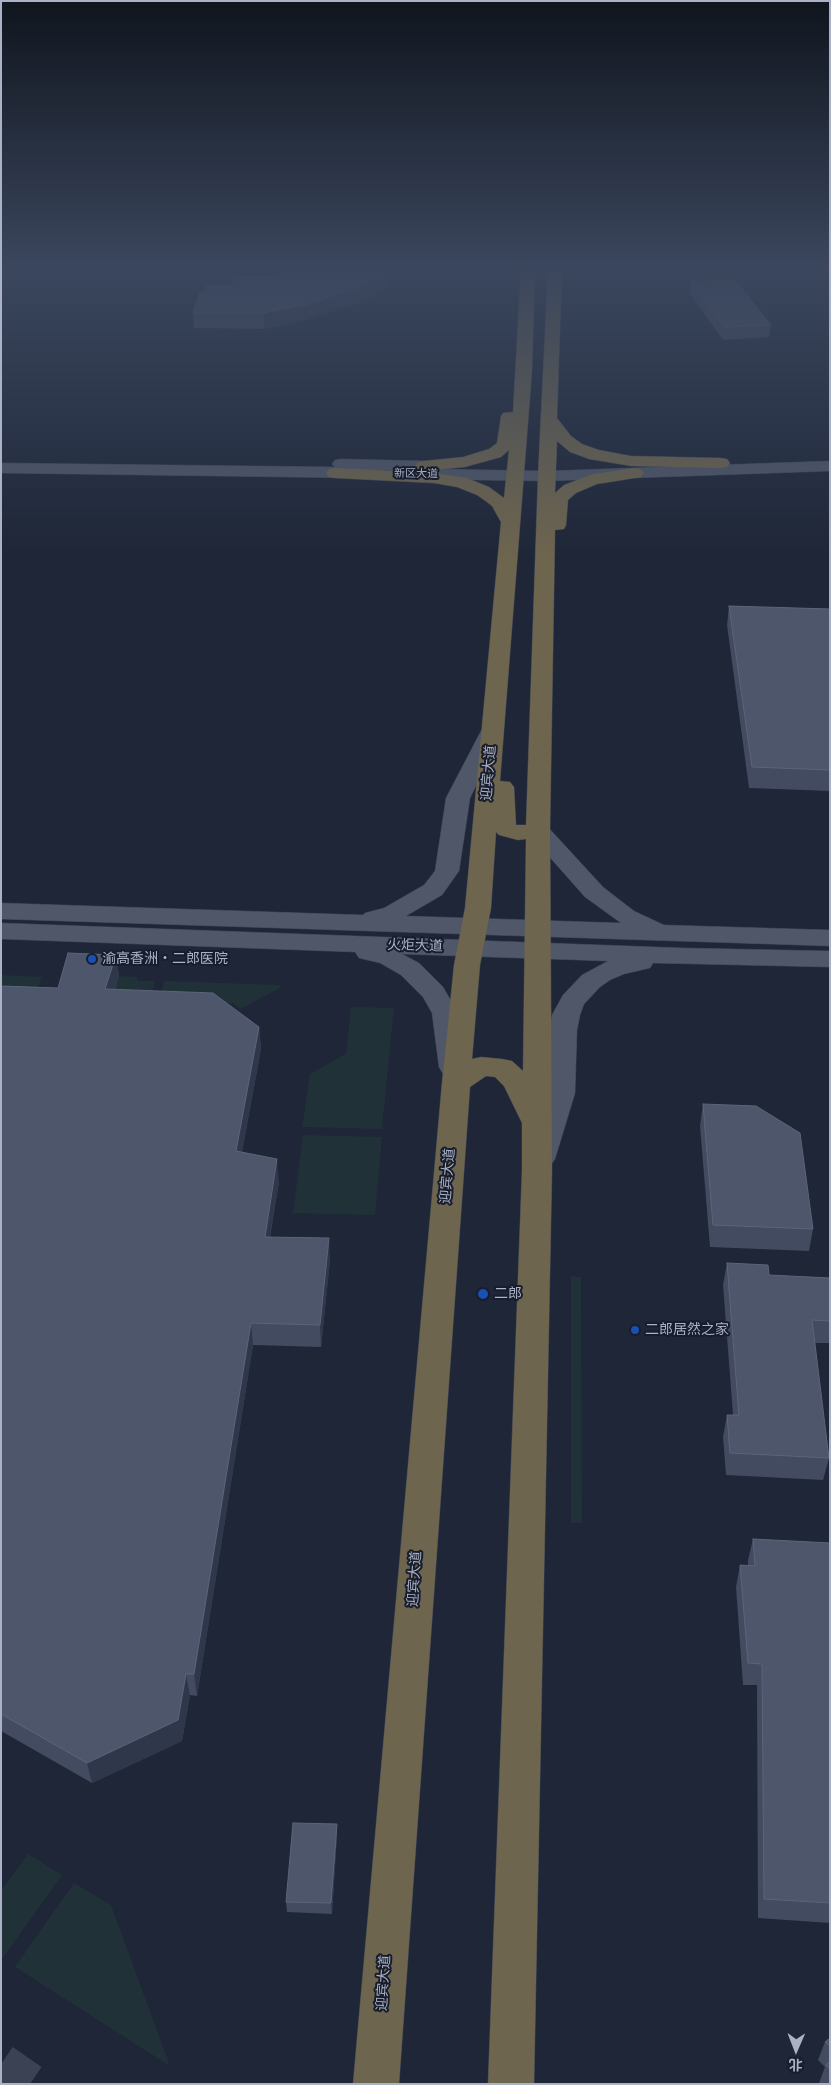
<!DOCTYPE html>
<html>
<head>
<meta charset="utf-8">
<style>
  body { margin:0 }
  #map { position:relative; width:831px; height:2085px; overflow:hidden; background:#1e2637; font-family:Arial,"Noto Sans SC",sans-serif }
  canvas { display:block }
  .frame { position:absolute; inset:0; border:2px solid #abb2c5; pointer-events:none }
  .north { position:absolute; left:771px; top:2025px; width:50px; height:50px; -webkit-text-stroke:4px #171d2c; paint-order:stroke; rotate:181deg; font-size:14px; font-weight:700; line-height:20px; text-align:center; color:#abb2c5 }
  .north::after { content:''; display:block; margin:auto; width:18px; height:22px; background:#abb2c5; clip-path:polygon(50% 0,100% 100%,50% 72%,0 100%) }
</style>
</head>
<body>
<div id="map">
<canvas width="831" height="2085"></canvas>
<div class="frame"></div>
<div class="north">北</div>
</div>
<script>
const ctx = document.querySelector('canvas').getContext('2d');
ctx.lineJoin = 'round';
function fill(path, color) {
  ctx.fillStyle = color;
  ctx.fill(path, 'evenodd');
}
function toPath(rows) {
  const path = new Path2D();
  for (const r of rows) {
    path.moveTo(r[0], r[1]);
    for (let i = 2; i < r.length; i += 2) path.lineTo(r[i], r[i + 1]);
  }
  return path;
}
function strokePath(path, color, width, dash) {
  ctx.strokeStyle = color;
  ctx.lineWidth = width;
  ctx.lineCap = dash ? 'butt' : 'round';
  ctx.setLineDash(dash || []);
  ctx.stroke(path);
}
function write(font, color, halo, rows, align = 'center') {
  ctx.font = font + ' Arial,"Noto Sans SC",sans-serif';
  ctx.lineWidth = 4;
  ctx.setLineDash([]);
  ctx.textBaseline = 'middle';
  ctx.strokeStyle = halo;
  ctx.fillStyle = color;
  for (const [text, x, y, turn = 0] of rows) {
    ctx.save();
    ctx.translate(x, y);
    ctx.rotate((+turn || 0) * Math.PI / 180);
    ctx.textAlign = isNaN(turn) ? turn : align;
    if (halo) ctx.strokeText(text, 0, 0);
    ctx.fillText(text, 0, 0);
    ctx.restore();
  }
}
fill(toPath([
  [1,975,42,977,35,996,1,995],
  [119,976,137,977,137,981,155,981,150,1000,114,992],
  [164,981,279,985,281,987,241,1009,233,1003,160,1001],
  [351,1007,394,1008,382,1129,302,1127,310,1074,346,1054],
  [303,1135,382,1137,375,1215,293,1213],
  [571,1276,581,1277,582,1523,571,1523],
  [28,1854,62,1875,3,1958,1,1957,1,1891],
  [74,1883,111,1905,170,2066,15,1967]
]), '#203238');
strokePath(toPath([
  [1,2064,30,2084]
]), '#3a4253', 41, [41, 21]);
const major = toPath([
  [341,459,428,461,434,462,437,466,435,469,547,471,830,461,830,471,547,481,408,479,402,478,399,474,402,471,369,470,371,473,368,477,362,478,1,473,1,463,335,467,332,464,335,460,341,459],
  [492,724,500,726,503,731,470,798,459,871,442,895,406,916,621,923,585,897,530,835,526,830,530,825,538,823,546,825,603,887,634,911,664,925,830,930,830,946,1,919,1,903,363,915,365,913,384,908,424,885,435,871,446,798,481,731,484,726,492,724],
  [1,923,683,948,830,951,830,967,653,963,650,968,624,974,610,980,600,987,584,1004,580,1015,577,1030,575,1093,555,1159,550,1166,540,1169,530,1166,525,1159,547,1093,549,1030,552,1015,563,995,582,975,608,961,402,954,419,963,443,987,458,1013,467,1067,463,1074,453,1076,443,1074,439,1067,432,1013,423,997,401,975,380,963,359,958,355,952,1,939,1,923]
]);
const highway = toPath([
  [521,269,535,269,532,371,500,781,510,782,514,787,516,825,526,825,538,476,548,269,562,269,557,418,571,436,582,444,599,450,631,456,721,458,727,459,730,463,727,467,721,468,631,466,589,459,570,452,557,441,555,493,564,485,593,474,635,468,641,469,644,473,641,477,635,478,597,484,576,493,568,500,566,525,564,529,555,530,550,830,552,1170,534,2084,488,2084,522,1170,522,1123,504,1086,495,1077,486,1076,470,1087,399,2084,353,2084,442,1083,454,965,465,908,501,522,492,506,487,502,477,495,457,487,434,483,335,478,329,477,326,473,329,469,335,468,434,473,467,478,489,487,504,498,509,450,501,457,465,467,424,471,418,470,415,466,418,462,424,461,463,457,489,449,497,443,501,416,503,413,513,412,521,269],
  [496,832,499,835,518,840,526,839,523,1071,512,1061,502,1059,481,1057,472,1059,480,965,491,908,496,832]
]);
strokePath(major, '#3b4151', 1);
strokePath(highway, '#3c4252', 1);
fill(major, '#4f5768');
fill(highway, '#6e654e');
fill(toPath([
  [273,277,390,287,355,304,305,320,264,329,194,328,193,313,205,292],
  [691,282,771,325,769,337,723,340,690,294],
  [729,606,830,609,830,791,749,788,727,625],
  [116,955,119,976,115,990,259,1027,261,1049,242,1152,279,1182,270,1237,330,1260,321,1347,253,1345,197,1696,190,1695,182,1741,92,1783,1,1731,1,986,58,988],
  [703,1104,813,1229,809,1251,710,1247,700,1126],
  [727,1263,769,1275,830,1278,830,1343,815,1343,829,1458,823,1480,726,1475,723,1437,727,1415,733,1415,723,1285],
  [753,1539,830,1543,830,1923,758,1918,757,1685,743,1685,736,1587,740,1565,748,1566,748,1560],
  [337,1824,337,1835,332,1914,287,1912,286,1902],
  [830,2038,830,2084,819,2084,819,2083,825,2067,818,2060,825,2042]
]), '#424b60');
fill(toPath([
  [390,269,393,269,390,287,355,304,305,320,264,329,264,313],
  [116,955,119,976,109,1011,105,989],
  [259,1027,261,1049,238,1173,236,1151],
  [277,1159,279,1182,266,1259,265,1237],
  [329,1238,330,1260,321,1347,320,1325],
  [251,1323,253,1345,197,1696,194,1674],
  [186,1674,190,1695,182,1741,92,1783,87,1763],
  [337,1824,337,1835,332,1914,331,1903]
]), '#2f374b');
const building = toPath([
  [299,269,390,269,390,271,354,289,304,305,264,313,193,313,200,292,205,292,207,286,232,286,235,277,273,277,299,269],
  [735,280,771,325,724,327,691,282,735,280],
  [729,606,830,609,830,770,752,767,729,606],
  [68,953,116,955,105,989,213,993,259,1027,236,1151,277,1159,265,1237,329,1238,320,1325,251,1323,194,1674,186,1674,178,1720,87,1763,1,1714,1,986,58,988,68,953],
  [703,1104,756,1106,800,1133,813,1229,713,1225,703,1104],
  [727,1263,768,1265,769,1275,830,1278,830,1321,812,1320,829,1458,730,1453,727,1415,739,1415,727,1263],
  [753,1539,830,1543,830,1903,764,1899,762,1664,748,1663,740,1565,755,1566,753,1539],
  [293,1823,337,1824,331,1903,286,1902,293,1823],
  [830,2038,830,2046,825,2042,830,2038],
  [830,2061,830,2069,826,2065,830,2061]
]);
fill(building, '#4d566b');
strokePath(building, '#5c6479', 1);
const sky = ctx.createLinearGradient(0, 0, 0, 561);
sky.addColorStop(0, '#10151e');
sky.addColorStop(0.48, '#3b475e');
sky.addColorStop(1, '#3b475e00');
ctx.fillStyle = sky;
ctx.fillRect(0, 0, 831, 561);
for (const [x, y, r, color] of [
  [92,959,5,"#1a4fb4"],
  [483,1294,6,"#1a4fb4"],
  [635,1330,5,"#1a4fb4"]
]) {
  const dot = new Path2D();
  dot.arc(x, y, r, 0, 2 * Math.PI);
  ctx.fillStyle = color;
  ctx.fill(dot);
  strokePath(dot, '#171d2c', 2);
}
write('11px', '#abb2c5', '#171d2c', [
  ["新区大道",416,474,1]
]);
write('14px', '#abb2c5', '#171d2c', [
  ["迎宾大道",489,773,-85],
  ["火炬大道",415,946,2],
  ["迎宾大道",448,1176,-85],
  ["迎宾大道",415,1579,-86],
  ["迎宾大道",384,1983,-86]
]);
write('14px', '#abb2c5', '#171d2c', [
  ["渝高香洲‧二郎医院",102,959],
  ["二郎",494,1294],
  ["二郎居然之家",645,1330]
], 'left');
</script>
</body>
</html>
